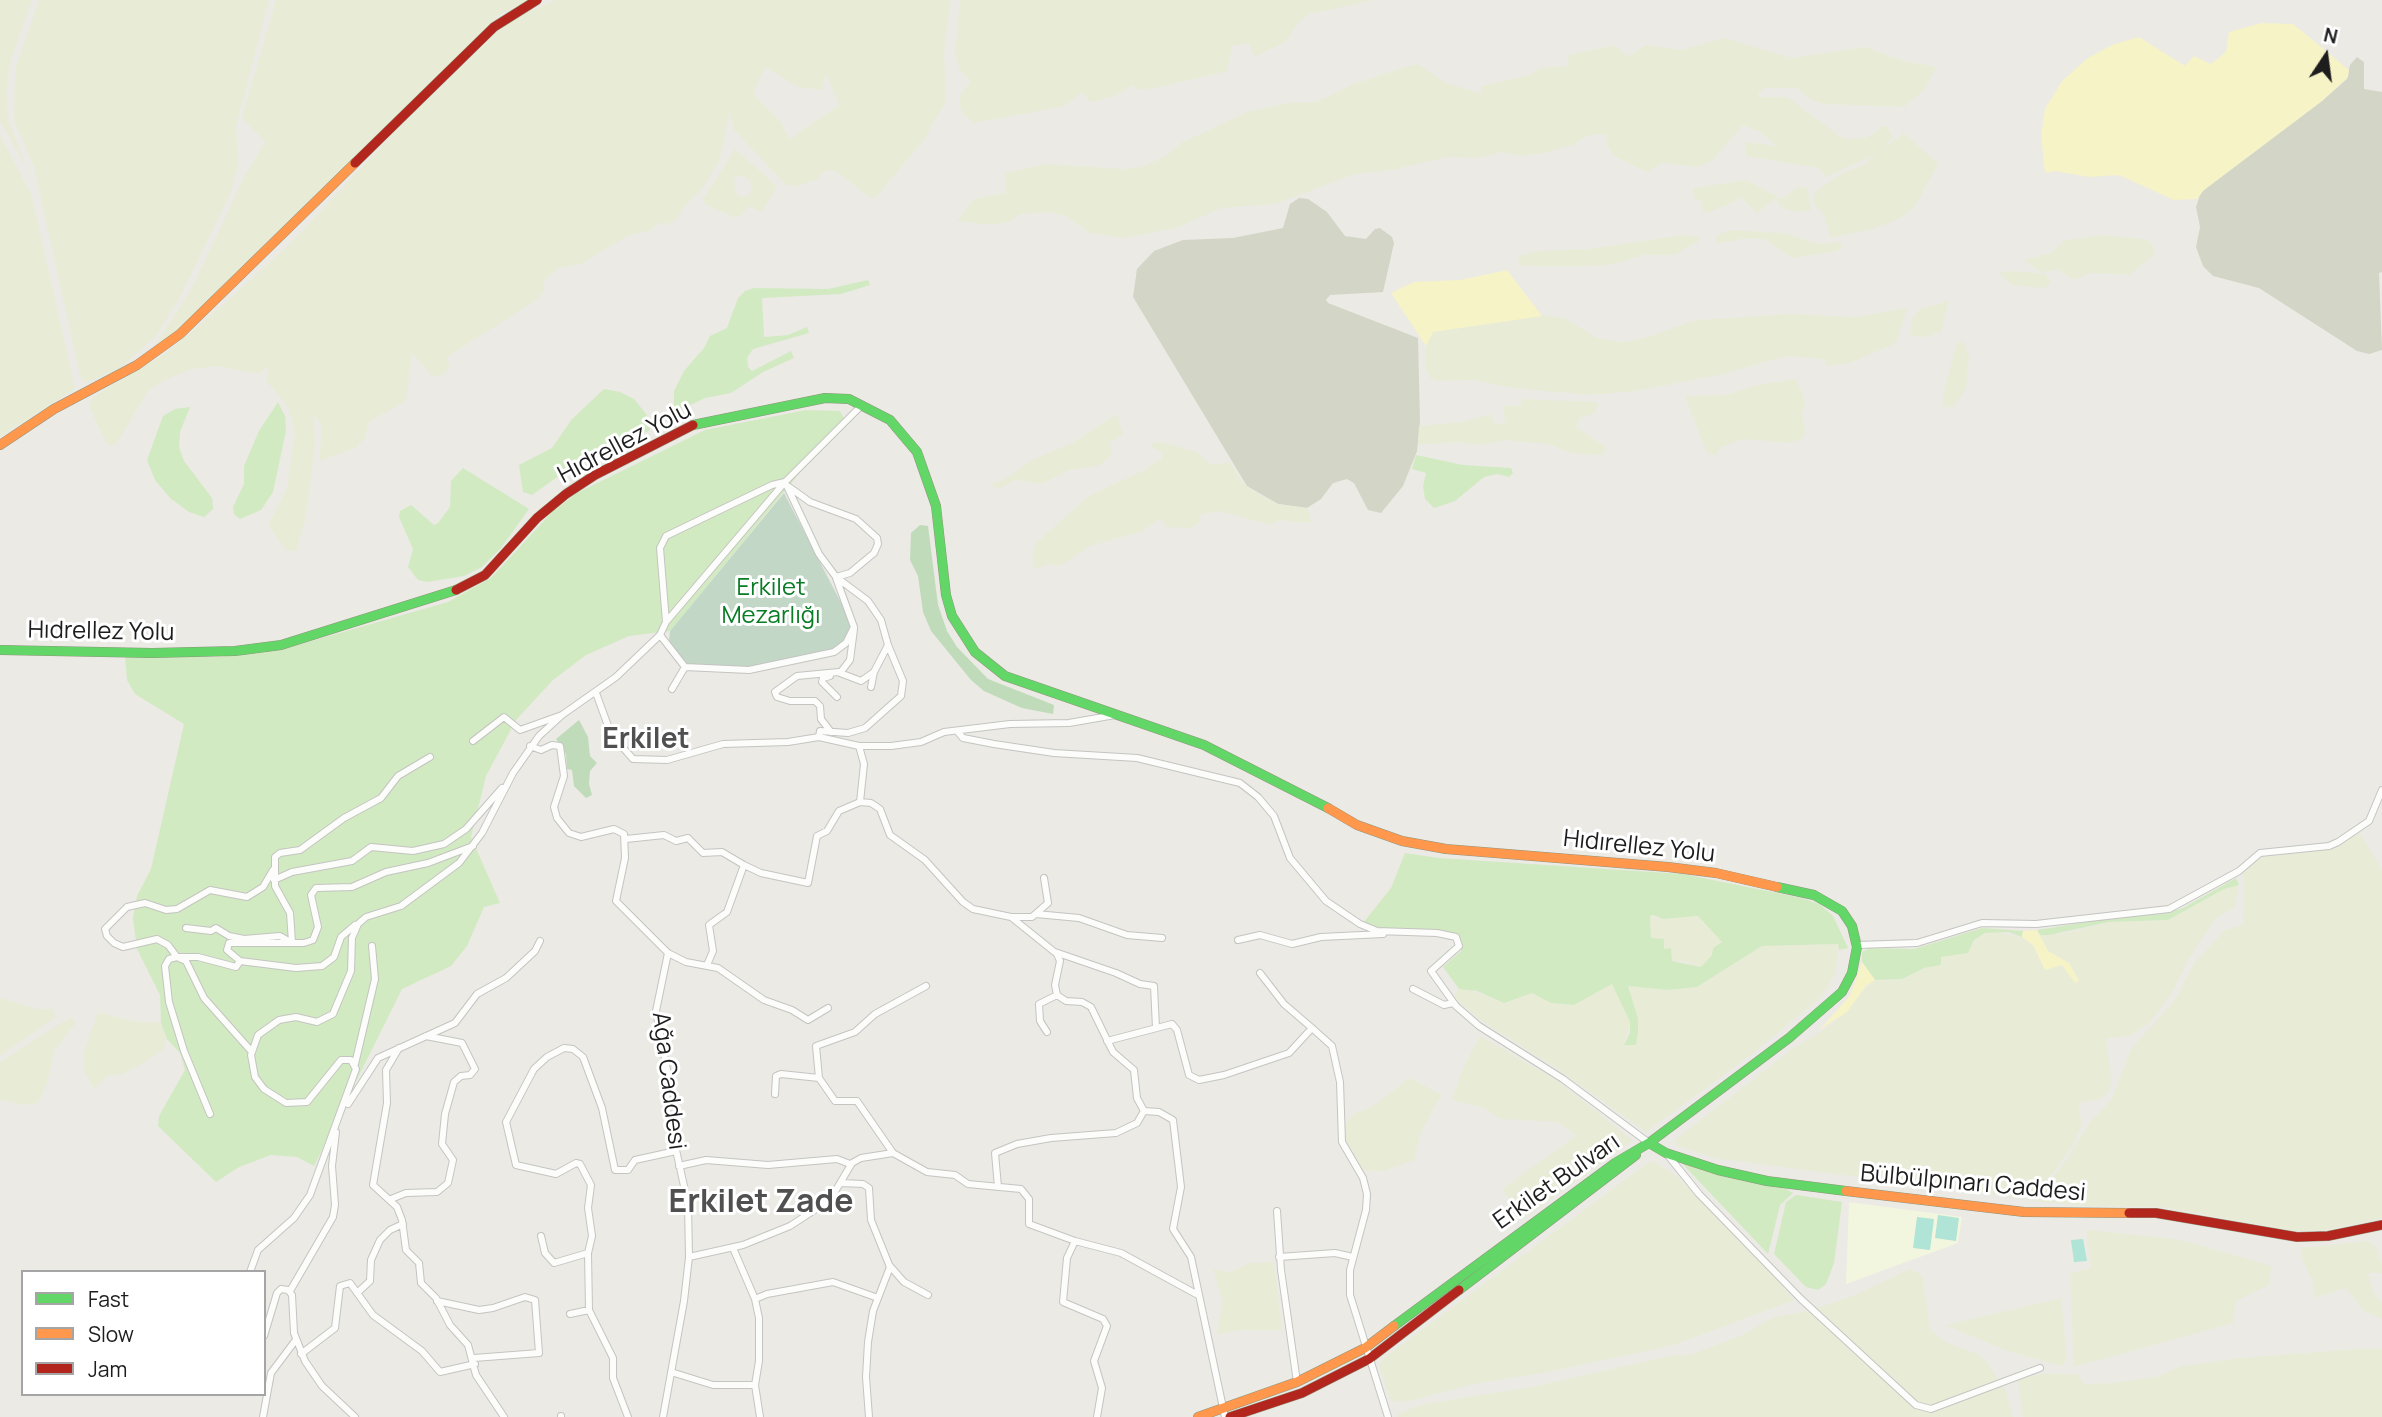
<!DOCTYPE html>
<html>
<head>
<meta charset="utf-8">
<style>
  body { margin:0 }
  #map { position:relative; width:2382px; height:1417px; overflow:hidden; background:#ebeae5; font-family:Manrope,sans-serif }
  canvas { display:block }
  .legend { position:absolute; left:21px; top:1270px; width:245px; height:126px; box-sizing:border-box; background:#fff; border:2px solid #a5a5a5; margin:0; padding:9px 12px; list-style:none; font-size:21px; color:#1d1d1d }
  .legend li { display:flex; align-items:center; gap:14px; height:35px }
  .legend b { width:35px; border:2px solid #a5a5a5 }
  .north { position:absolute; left:2291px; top:21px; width:70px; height:70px; -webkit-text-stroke:5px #fff; paint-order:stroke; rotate:13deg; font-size:19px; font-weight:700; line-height:28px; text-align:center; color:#1d1d1d }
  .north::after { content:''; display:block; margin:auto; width:24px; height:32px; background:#1d1d1d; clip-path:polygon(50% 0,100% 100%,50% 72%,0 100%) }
</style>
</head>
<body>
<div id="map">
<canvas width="2382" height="1417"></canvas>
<ul class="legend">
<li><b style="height:9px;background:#63d668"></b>Fast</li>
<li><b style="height:9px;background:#ff974d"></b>Slow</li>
<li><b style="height:9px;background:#b3261e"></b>Jam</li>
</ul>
<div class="north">N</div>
</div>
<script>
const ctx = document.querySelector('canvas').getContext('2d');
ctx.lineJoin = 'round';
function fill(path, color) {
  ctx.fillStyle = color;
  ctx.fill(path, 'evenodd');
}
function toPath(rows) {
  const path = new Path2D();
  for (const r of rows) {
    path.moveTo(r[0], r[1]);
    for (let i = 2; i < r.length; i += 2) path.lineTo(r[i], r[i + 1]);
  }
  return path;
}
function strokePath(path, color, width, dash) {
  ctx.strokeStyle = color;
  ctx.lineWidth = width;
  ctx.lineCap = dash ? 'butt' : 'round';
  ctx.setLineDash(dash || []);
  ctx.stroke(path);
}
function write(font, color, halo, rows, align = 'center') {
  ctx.font = font + ' Manrope,sans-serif';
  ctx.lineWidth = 6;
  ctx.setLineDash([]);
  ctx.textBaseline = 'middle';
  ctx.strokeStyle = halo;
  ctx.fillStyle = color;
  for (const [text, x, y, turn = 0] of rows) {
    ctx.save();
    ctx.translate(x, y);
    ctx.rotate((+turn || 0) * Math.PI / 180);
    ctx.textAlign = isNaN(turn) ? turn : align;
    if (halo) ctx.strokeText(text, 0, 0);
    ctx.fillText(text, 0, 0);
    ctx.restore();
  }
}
fill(toPath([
  [1849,1202,1962,1217,1958,1243,1846,1284]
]), '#f3f6df');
fill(toPath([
  [2357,57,2364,62,2364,89,2382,92,2382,272,2379,273,2382,350,2369,354,2357,351,2259,288,2213,276,2203,266,2196,247,2200,227,2196,207,2201,192,2322,101,2347,79,2350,65],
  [1299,198,1308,199,1327,212,1345,236,1366,239,1375,229,1380,228,1392,237,1394,243,1383,292,1330,295,1326,300,1328,303,1418,338,1420,423,1417,451,1403,486,1381,513,1368,510,1354,483,1347,479,1333,483,1321,499,1307,508,1278,504,1247,486,1133,297,1137,269,1154,251,1183,240,1233,238,1283,228,1290,204]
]), '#d3d5c6');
fill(toPath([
  [0,0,32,0,12,56,6,91,9,123,27,168,0,121],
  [39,0,269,0,236,126,238,165,231,192,180,297,155,337,120,368,87,383,81,379,34,167,14,120,15,70],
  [276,0,531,0,500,14,188,323,150,354,193,286,245,175,265,142,242,118],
  [556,0,950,0,944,52,946,101,923,141,876,197,870,197,834,170,825,171,816,180,796,186,786,185,734,130,730,112,719,161,704,186,681,210,678,219,663,226,659,222,650,231,627,236,581,264,558,268,543,282,545,290,538,299,447,357,450,367,443,375,433,377,412,353,406,401,369,422,364,439,356,448,319,461,322,427,314,414,315,447,305,521,296,551,288,551,282,545,268,525,287,488,295,432,288,407,266,380,269,366,258,374,217,366,192,369,167,379,148,391,117,443,112,446,106,443,89,406,93,397,162,356,200,325,287,247,392,135,496,33,516,17],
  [765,67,799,87,822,90,826,73,839,105,789,139,781,122,753,94],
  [960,0,1374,0,1309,14,1296,25,1287,41,1254,57,1249,43,1232,46,1227,71,1160,87,1139,90,1132,86,1115,96,1096,101,1090,102,1083,92,1065,106,974,123,963,114,959,102,961,93,971,82,960,70,955,54],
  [1724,38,1792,58,1865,47,1903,61,1936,67,1925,89,1904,107,1823,104,1811,100,1797,88,1764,88,1756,97,1787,97,1844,139,1865,138,1886,125,1893,137,1883,149,1904,133,1938,164,1915,206,1902,217,1876,228,1830,238,1824,215,1813,203,1815,192,1841,174,1865,164,1876,154,1826,177,1818,168,1746,156,1746,142,1777,146,1760,132,1743,125,1712,161,1698,167,1662,163,1647,172,1614,156,1607,146,1606,134,1589,135,1572,145,1544,153,1520,156,1502,152,1480,158,1447,157,1392,170,1355,174,1275,204,1221,208,1179,227,1125,238,1089,233,1068,217,1050,212,1021,214,1008,222,992,225,957,221,974,199,1006,193,1006,173,1046,164,1123,169,1142,167,1166,156,1181,143,1247,112,1287,103,1317,102,1354,84,1405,67,1418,64,1446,83,1482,94,1481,86,1530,75,1541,68,1567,66,1569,55,1615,45,1628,57,1645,45,1681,50],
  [0,135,31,194,75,389,0,437],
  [735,149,777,186,763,211,759,212,749,206,742,215,735,218,705,204,703,199],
  [739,175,750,180,752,191,746,197,739,196,735,191,734,178],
  [1746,180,1778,197,1757,213,1742,198,1708,213,1702,210,1702,202,1693,197,1694,188],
  [1805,187,1808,189,1811,210,1795,212,1779,206,1778,199,1787,196,1796,188],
  [1728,230,1784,233,1818,244,1840,242,1842,247,1837,251,1792,258,1764,239,1746,238,1717,244,1716,236],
  [1684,235,1698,237,1699,241,1674,255,1643,255,1615,264,1592,266,1522,266,1517,261,1520,256,1539,251,1588,249],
  [2101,235,2146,239,2154,247,2155,254,2130,275,2090,273,2074,280,2058,270,2041,272,2023,260,2051,253,2064,241],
  [2011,271,2045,274,2051,282,2045,288,2012,285,1999,273],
  [1949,301,1941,332,1927,337,1910,336,1912,319,1920,309],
  [1907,308,1896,343,1850,363,1826,366,1824,359,1785,356,1723,374,1636,391,1590,395,1513,388,1474,380,1439,381,1430,378,1426,369,1426,346,1433,332,1546,315,1566,319,1597,338,1622,342,1642,339,1696,320,1790,314,1855,317],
  [1963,342,1969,357,1966,388,1954,406,1946,408,1942,402,1950,369,1957,343],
  [1796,379,1805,401,1802,414,1805,432,1802,439,1788,443,1743,439,1721,447,1716,455,1707,453,1685,396,1726,395,1753,386],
  [1521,399,1598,402,1595,413,1580,418,1576,427,1605,446,1605,452,1601,455,1570,453,1549,444,1505,440,1483,445,1457,442,1418,445,1419,426,1462,422,1491,414,1494,423,1501,425,1505,423,1503,406,1521,406],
  [1117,414,1123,435,1110,442,1111,456,1098,466,1070,470,1041,484,1016,480,1000,488,989,486,1007,478,1032,460,1072,443],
  [1161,442,1197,452,1211,465,1230,462,1242,482,1253,491,1278,504,1307,508,1311,521,1307,523,1280,520,1270,525,1220,511,1201,514,1199,523,1190,528,1166,527,1162,518,1143,531,1090,546,1060,566,1049,564,1033,569,1033,551,1037,542,1089,496,1144,470,1162,458,1162,452,1150,447,1153,443],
  [2360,833,2382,870,2382,1218,2327,1230,2295,1231,2161,1207,2084,1206,2034,1201,2068,1158,2091,1121,2112,1099,2131,1049,2175,1000,2195,962,2225,930,2243,925,2244,871,2262,857,2319,851],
  [2239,885,2234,908,2215,919,2190,956,2170,996,2148,1024,2130,1036,2106,1038,2111,1080,2109,1091,2101,1099,2078,1103,2082,1125,2073,1145,2054,1172,2024,1199,1714,1158,1676,1145,1676,1139,1791,1050,1834,1023,1872,981,1902,979,1924,968,1940,965,1940,957,1967,953,1977,937,1992,931,2025,938,2035,948,2045,970,2062,965,2079,980,2069,963,2048,951,2040,935,2067,933,2109,922,2168,920,2224,889],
  [1650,916,1663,919,1698,916,1723,942,1713,948,1712,955,1701,967,1685,961,1672,961,1651,938],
  [1838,944,1836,973,1821,997,1753,1053,1646,1132,1556,1068,1479,1019,1454,997,1457,990,1465,988,1504,1003,1532,993,1554,1004,1574,1005,1612,983,1630,1022,1625,1044,1637,1039,1638,1026,1628,986,1668,990,1698,987,1762,946],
  [0,998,37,1009,53,1009,56,1017,0,1056],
  [98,1012,132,1021,161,1023,167,1039,163,1049,146,1061,123,1074,107,1076,94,1089,84,1071,83,1055],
  [69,1018,74,1019,75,1024,54,1051,47,1083,38,1103,25,1105,0,1100,0,1062],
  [1480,1036,1558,1081,1633,1141,1524,1218,1502,1189,1577,1135,1557,1122,1500,1119,1486,1109,1452,1100,1464,1066],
  [1410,1078,1441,1095,1421,1132,1414,1160,1384,1171,1362,1170,1347,1151,1343,1131,1346,1123,1355,1113,1370,1108],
  [1649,1162,1656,1163,1675,1175,1754,1253,1794,1300,1674,1345,1543,1373,1473,1384,1414,1400,1396,1402,1390,1399,1379,1366,1384,1358],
  [2086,1230,2177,1239,2245,1258,2271,1266,2269,1285,2236,1301,2233,1323,2074,1367,2070,1273,2091,1268],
  [2368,1241,2376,1246,2382,1264,2382,1273,2368,1273,2373,1292,2382,1303,2382,1319,2364,1311,2346,1288,2315,1298,2313,1283,2302,1258,2301,1248],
  [1274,1262,1282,1330,1242,1330,1217,1334,1223,1302,1213,1269,1230,1272,1250,1263],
  [1910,1269,1922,1275,1930,1329,1945,1342,1975,1353,1986,1361,2006,1391,2013,1417,1397,1417,1399,1413,1424,1404,1531,1387,1674,1355,1690,1355,1742,1335,1774,1317,1809,1311,1855,1295],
  [2061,1298,2067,1359,2062,1366,2007,1351,1946,1325],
  [2357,1349,2382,1349,2382,1417,2023,1417,2022,1414,2018,1380,2039,1374,2078,1374,2084,1384,2112,1383,2157,1377,2182,1366,2240,1358]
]), '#e8ecd7');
fill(toPath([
  [868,280,870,285,841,294,762,298,764,337,788,335,807,327,809,333,753,349,747,358,748,367,752,371,791,351,794,358,763,372,731,393,705,398,682,409,674,406,674,391,684,371,704,348,710,336,727,328,738,298,745,291,754,288,828,289],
  [604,389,620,392,634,399,647,415,650,430,570,468,532,495,523,492,519,465,552,448,572,419],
  [278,402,285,416,286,431,273,492,261,510,240,519,234,514,233,507,244,484,244,466,259,431],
  [190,407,180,432,179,447,184,461,212,498,213,509,204,517,189,512,170,498,155,480,147,460,163,416,175,409],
  [806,410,840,411,844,419,670,631,629,636,586,655,553,680,516,720,486,776,471,837,500,903,484,907,467,946,451,966,402,989,314,1166,297,1157,271,1155,239,1167,216,1182,158,1126,159,1116,185,1070,180,1053,167,1039,161,1023,160,995,137,949,133,918,137,896,151,869,184,724,135,694,127,680,125,657,221,657,287,648,448,602,491,578,553,511,577,493,705,430],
  [1416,455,1463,465,1511,468,1513,473,1509,477,1497,474,1484,477,1455,501,1434,508,1425,499,1423,486,1426,473,1412,469],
  [463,468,529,509,501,548,482,567,464,576,427,582,418,580,408,567,413,549,399,517,400,511,411,505,434,525,438,523,450,507,451,481],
  [1405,853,1439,858,1683,874,1802,898,1819,904,1833,916,1848,948,1839,950,1838,944,1762,946,1697,987,1668,990,1628,986,1638,1019,1638,1033,1636,1045,1624,1045,1630,1033,1630,1022,1612,984,1574,1005,1551,1003,1532,993,1504,1003,1477,991,1459,989,1443,967,1461,951,1462,944,1455,936,1390,930,1363,923,1391,888],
  [1653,915,1663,919,1698,916,1722,942,1713,948,1712,955,1701,967,1672,961,1671,948,1664,949,1664,939,1651,938,1650,916],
  [2236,878,2239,885,2224,889,2168,920,2109,922,2049,935,2040,935,2037,930,2118,917,2163,914,2183,908],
  [1982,928,2023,931,2022,937,2008,932,1985,933,1974,940,1968,953,1941,957,1941,965,1924,968,1902,979,1875,980,1862,962,1862,952,1870,948,1914,949],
  [1676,1157,1774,1182,1793,1193,1780,1205,1768,1254],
  [1796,1195,1842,1202,1834,1263,1826,1284,1818,1290,1806,1287,1774,1254,1786,1202]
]), '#d2eac2');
fill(toPath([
  [920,525,928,526,938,605,947,631,957,647,988,679,1054,705,1053,714,1022,708,984,691,971,680,931,631,923,612,918,576,910,560,911,533],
  [579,720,588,737,590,756,597,763,590,771,589,784,592,795,586,798,574,786,572,770,567,769,566,754,556,739]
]), '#c0dbba');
fill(toPath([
  [2262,23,2293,24,2349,70,2348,77,2322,101,2204,190,2197,199,2174,200,2119,175,2089,177,2056,171,2045,173,2041,135,2045,109,2062,81,2088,58,2112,45,2139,37,2185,66,2194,56,2211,64,2226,52,2229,32],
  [1507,270,1542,316,1433,332,1426,346,1391,293,1414,282,1460,280],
  [2037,930,2048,951,2069,963,2079,981,2075,983,2062,965,2045,970,2033,945,2022,937,2023,931],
  [1862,962,1875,980,1866,986,1847,1012,1819,1030,1850,996]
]), '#f6f3c7');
fill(toPath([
  [784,493,850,620,851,636,840,650,754,670,685,665,669,640,670,631]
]), '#c3d7c7');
fill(toPath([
  [1938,1215,1959,1218,1956,1241,1935,1238],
  [1917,1217,1934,1219,1930,1250,1913,1248],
  [2083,1239,2087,1261,2074,1262,2071,1240]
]), '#afe4d6');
const street = toPath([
  [785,482,819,554,836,577,868,601,881,620,888,645,874,672,861,681,840,673,850,660,854,629],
  [789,487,810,502,856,519,877,538,878,544,874,553,850,573,836,577],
  [666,622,785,482],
  [660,635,685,667,749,670,834,652,846,643,854,627,836,578],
  [830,676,823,678,822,682,837,697],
  [871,687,874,672],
  [672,689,685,667],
  [596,693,611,734,633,759,667,760,723,744,788,742,819,737,859,746,891,746,921,742,944,732,1010,724,1069,723,1115,715],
  [957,731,963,738,994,744,1054,753,1137,758,1240,783,1258,797,1274,816,1290,858,1326,901,1360,924,1377,931,1437,933,1456,937,1459,946,1431,971,1456,1006,1479,1026,1563,1079,1649,1143],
  [831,732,821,719,820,706,815,701,790,701,777,697,775,692,797,676,839,672],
  [819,737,820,731,848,733,865,728,901,696,903,681,888,645],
  [473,741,504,717,520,730,562,715],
  [530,746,541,750,552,745,560,746,564,776,554,807,557,818,569,833,581,837,614,829,624,834,625,858,616,901,668,953,686,962,718,968,764,1000,792,1010,808,1020,828,1008],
  [860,802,871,803,880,809,890,835,925,860,963,902,973,909,1011,917,1057,954,1060,961,1055,985,1057,995,1066,1001,1082,1002,1091,1007,1113,1052,1134,1070,1137,1098,1144,1111],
  [626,839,664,835,676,841,688,838,703,853,722,852,744,865],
  [273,870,263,887,247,897,210,890,177,909,166,910,145,903,127,907,105,929,107,936,114,943,123,947,157,939,168,945,177,957,198,957,236,967,240,961,227,950,229,943,304,943,313,940,318,927,311,895,316,888,352,887,386,872,428,863,473,846],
  [274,880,292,872,352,861,371,847,413,851,444,844,466,829,502,788],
  [1036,914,1079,918,1127,935,1162,938],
  [1011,917,1032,917,1048,903,1044,878],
  [186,928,211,931,216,928,229,936,244,939,280,936,287,940],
  [1238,940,1260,935,1292,944,1321,937,1383,934],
  [292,942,290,913,275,886,275,857,280,853,300,850,344,818,381,798,398,776,430,757],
  [1857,945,1917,943,1982,923,2036,924,2169,909,2239,871,2260,853,2329,846,2338,842,2369,821,2382,790],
  [1055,952,1116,973,1140,984,1154,986,1156,1028],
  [240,961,296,968,322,966,334,957,341,937,355,925],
  [707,965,713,951,709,925,727,912,744,865,761,873,808,883,817,836,827,831,839,811,860,802,864,764,859,746],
  [1260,973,1284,1004,1312,1028],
  [1413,989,1444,1005,1453,1003],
  [1047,1032,1040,1021,1039,1004,1057,995],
  [1107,1041,1172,1024,1177,1030,1189,1075,1199,1080,1224,1075,1289,1053,1312,1028,1332,1046,1340,1082,1342,1142,1363,1178,1367,1194,1366,1210,1350,1270,1350,1295,1388,1417],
  [399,1048,386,1070,387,1103,373,1185,397,1207,402,1220,406,1250,419,1263,421,1283,436,1298,450,1325,468,1345,476,1375,504,1417],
  [355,1064,375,979,372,946],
  [819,1078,816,1046,855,1032,875,1014,926,986],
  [775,1094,776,1076,781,1074,819,1078,835,1101,857,1101,893,1153,927,1172,955,1175,968,1184,1021,1189,1029,1199,1029,1224,1075,1241,1121,1253,1198,1295],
  [348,1104,378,1058,455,1023,477,994,506,978,535,951,540,941],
  [1144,1111,1159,1112,1173,1120,1181,1187,1173,1229,1191,1257,1225,1417],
  [210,1114,184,1051,169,1002,165,966,169,959,177,957,186,961,204,998,252,1052],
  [1666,1153,1699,1194,1801,1299,1916,1405,1931,1409,2040,1368],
  [679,1166,706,1160,768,1165,837,1159,850,1164],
  [841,1183,863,1184,869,1188,871,1220,890,1267,873,1311,868,1342,866,1377,869,1417],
  [998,1187,995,1153,1017,1144,1051,1138,1116,1133,1137,1123,1144,1111],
  [391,1199,406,1193,437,1192,448,1183,453,1160,442,1144,445,1114,454,1082,461,1076,470,1075,475,1069,462,1043,426,1036],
  [1277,1211,1281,1270,1297,1382],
  [541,1236,545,1253,554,1263,588,1253,589,1310,613,1358,613,1378,628,1417],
  [1075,1241,1067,1258,1063,1302,1103,1319,1107,1326,1094,1361,1102,1388,1097,1417],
  [733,1248,755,1299,759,1318,759,1361,755,1385],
  [588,1253,592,1236,588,1208,591,1185,580,1164,576,1163,556,1174,516,1165,506,1122,534,1069,547,1057,564,1048,573,1049,583,1057,602,1108,615,1170,628,1170,635,1160,676,1151],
  [689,1257,743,1245,790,1226,830,1200,852,1163,861,1158,893,1153],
  [1279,1257,1335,1253,1353,1257],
  [889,1265,904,1282,928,1295],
  [250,1272,258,1250,294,1218,310,1195,356,1069,351,1060,341,1060,307,1102,286,1103,264,1089,255,1077,251,1055,258,1035,279,1020,296,1017,317,1022,333,1014,351,971,352,938,358,924,366,917,401,906,459,863,482,833,513,773,539,736,562,715,616,677,660,635,666,622,660,548,666,536,772,485,785,482,862,405],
  [290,1291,333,1217,335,1205,332,1166,336,1132],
  [357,1293,370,1281,371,1260,380,1240,390,1230,403,1224],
  [755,1299,767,1294,833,1282,878,1298],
  [437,1301,479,1310,493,1308,525,1297,535,1300,539,1353,474,1358],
  [570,1314,589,1310],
  [264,1336,277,1293,281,1289,288,1290,292,1295,294,1333,305,1361,322,1386,355,1417],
  [301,1354,335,1328,340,1286,350,1283,373,1315,422,1351,440,1372,475,1364],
  [671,1372,713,1385,755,1385,760,1417],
  [263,1417,271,1373,295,1341],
  [561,1417,561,1416],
  [663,1417,684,1301,689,1257,688,1204,666,1105,668,1075,656,1011,668,953]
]);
const fast = toPath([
  [693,425,825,398,849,399,890,420,917,452,936,506,946,595,952,616,975,652,1005,676,1204,745,1328,808],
  [0,650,152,653,235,651,281,645,456,590],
  [1777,887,1814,895,1842,911,1852,926,1857,947,1852,973,1842,992,1789,1038,1649,1143,1666,1153,1718,1170,1767,1181,1846,1191],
  [1459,1290,1636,1155],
  [1394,1326,1615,1163,1649,1143]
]);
const slow = toPath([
  [0,445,54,409,137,365,180,334,355,163],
  [1328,808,1357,825,1402,841,1446,849,1668,867,1716,873,1777,887],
  [1846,1191,2024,1212,2129,1213],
  [1198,1417,1297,1382,1365,1348,1394,1326]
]);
const jam = toPath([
  [355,163,494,27,537,0],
  [456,590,485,575,537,518,566,494,595,475,693,425],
  [2129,1213,2156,1213,2297,1237,2328,1236,2382,1225],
  [1230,1417,1302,1393,1369,1359,1459,1290]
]);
strokePath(street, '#c4c4c1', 8);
strokePath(fast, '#90957c', 10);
strokePath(slow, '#90957c', 10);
strokePath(jam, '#90957c', 10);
strokePath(street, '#fcfcfb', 6);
strokePath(fast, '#63d668', 9);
strokePath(slow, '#ff974d', 9);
strokePath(jam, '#b3261e', 9);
write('24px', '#1d1d1d', '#fff', [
  ["Hıdrellez Yolu",625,443,-28],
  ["Hıdrellez Yolu",101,632,1],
  ["Hıdırellez Yolu",1639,847,6],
  ["Ağa Caddesi",668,1081,83],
  ["Erkilet Bulvarı",1557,1182,-35],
  ["Bülbülpınarı Caddesi",1973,1184,5]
]);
write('24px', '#097c25', '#fff', [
  ["Erkilet",771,588],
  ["Mezarlığı",771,616]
]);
write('bold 28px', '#505050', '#fff', [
  ["Erkilet",646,740]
]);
write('bold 32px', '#505050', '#fff', [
  ["Erkilet Zade",761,1203]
]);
</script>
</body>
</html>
